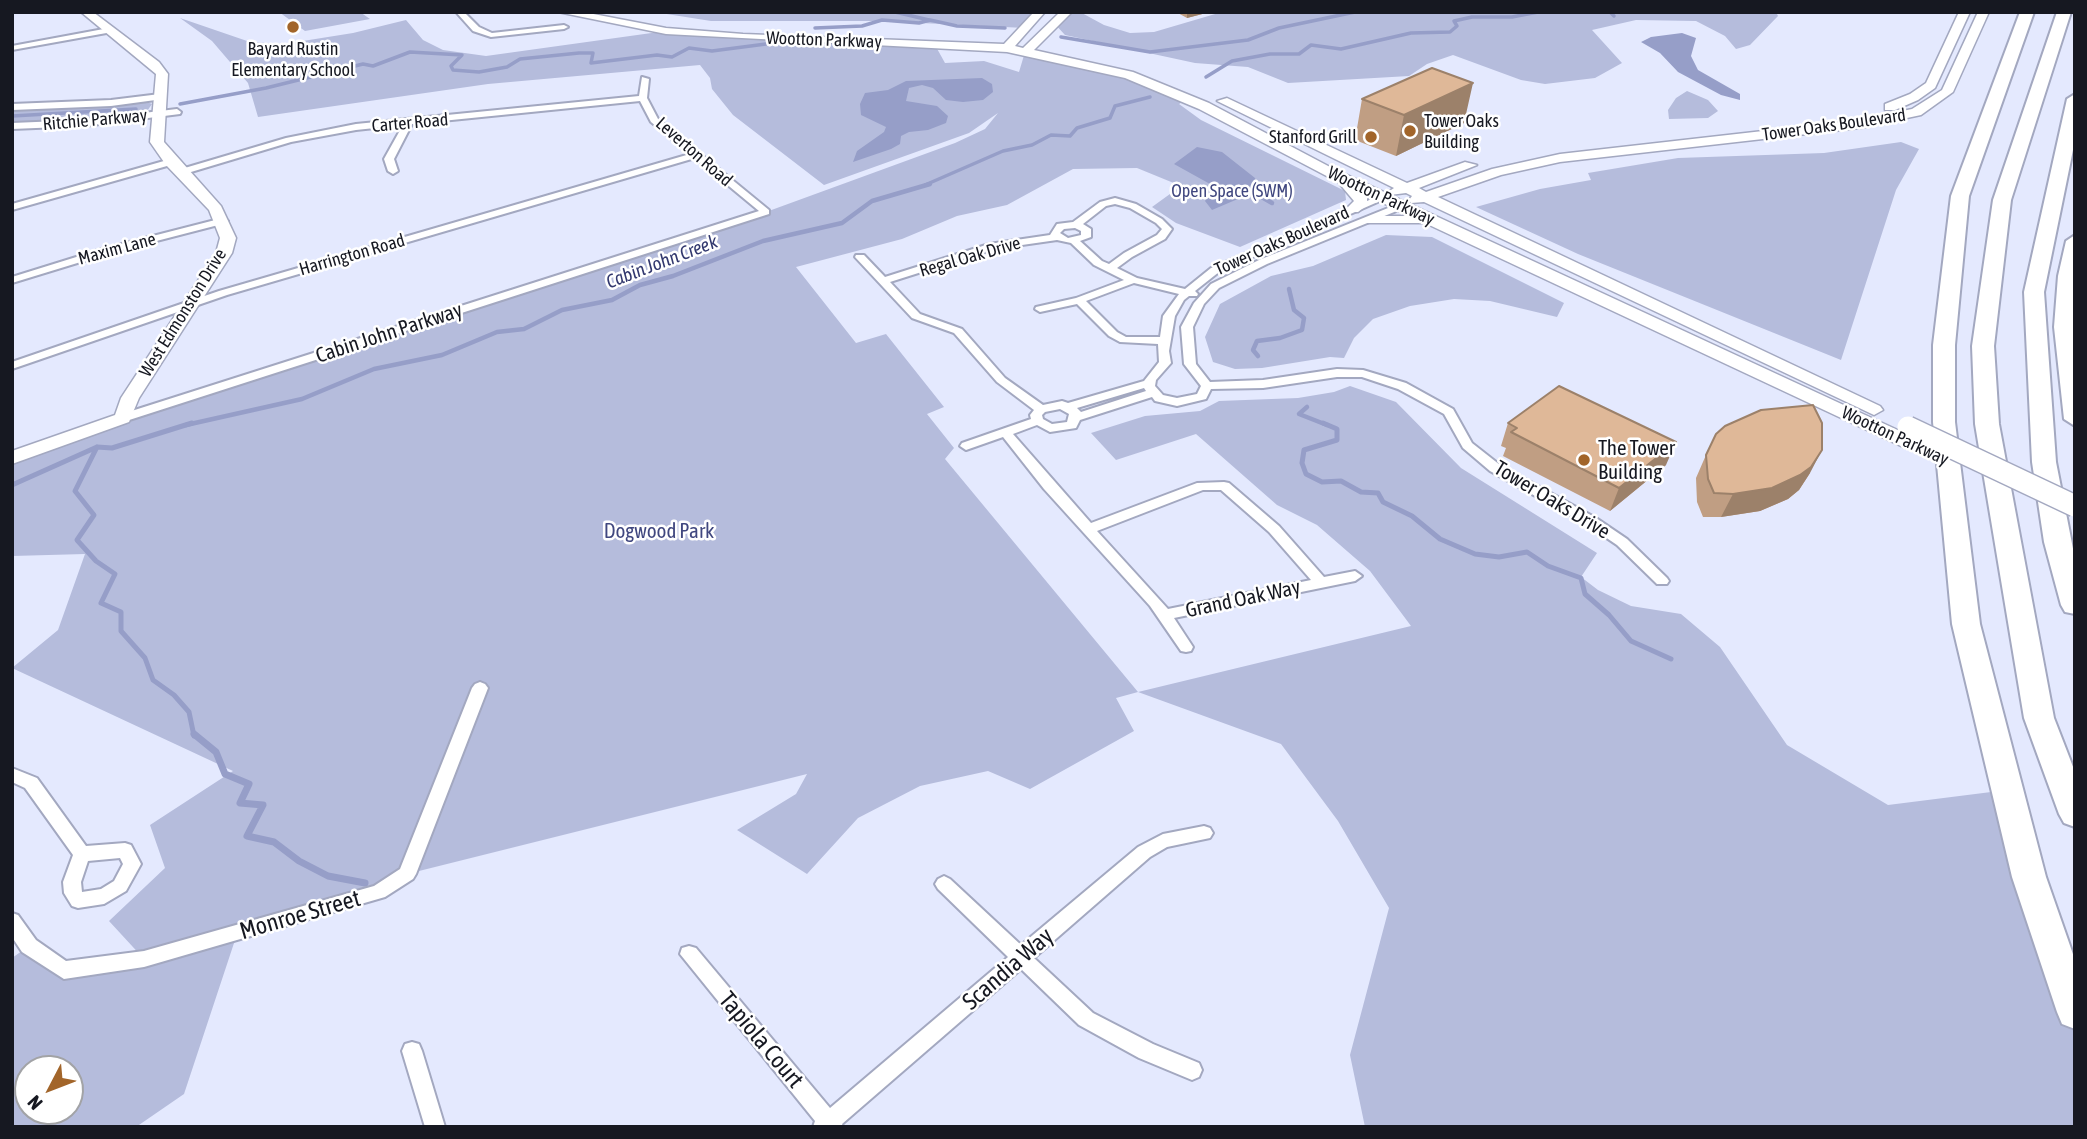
<!DOCTYPE html>
<html>
<head>
<meta charset="utf-8">
<style>
  body { margin:0 }
  #map { position:relative; width:2087px; height:1139px; overflow:hidden; background:#e4e9fe; font-family:"Asap Condensed",sans-serif }
  canvas { display:block }
  .frame { position:absolute; inset:0; border:14px solid #161821; pointer-events:none }
  .north { position:absolute; left:14px; top:1055px; width:70px; height:70px; box-sizing:border-box; background:#fff; border:2px solid #a2a3a6; border-radius:50%; rotate:228deg; font-size:19px; font-weight:700; line-height:28px; text-align:center; color:#161821 }
  .north::after { content:''; display:block; margin:auto; width:24px; height:32px; background:#a2652a; clip-path:polygon(50% 0,100% 100%,50% 72%,0 100%) }
</style>
</head>
<body>
<div id="map">
<canvas width="2087" height="1139"></canvas>
<div class="frame"></div>
<div class="north">N</div>
</div>
<script>
const ctx = document.querySelector('canvas').getContext('2d');
ctx.lineJoin = 'round';
function fill(path, color) {
  ctx.fillStyle = color;
  ctx.fill(path, 'evenodd');
}
function toPath(rows) {
  const path = new Path2D();
  for (const r of rows) {
    path.moveTo(r[0], r[1]);
    for (let i = 2; i < r.length; i += 2) path.lineTo(r[i], r[i + 1]);
  }
  return path;
}
function strokePath(path, color, width, dash) {
  ctx.strokeStyle = color;
  ctx.lineWidth = width;
  ctx.lineCap = dash ? 'butt' : 'round';
  ctx.setLineDash(dash || []);
  ctx.stroke(path);
}
function write(font, color, halo, rows, align = 'center') {
  ctx.font = font + ' "Asap Condensed",sans-serif';
  ctx.lineWidth = 5;
  ctx.setLineDash([]);
  ctx.textBaseline = 'middle';
  ctx.strokeStyle = halo;
  ctx.fillStyle = color;
  for (const [text, x, y, turn = 0] of rows) {
    ctx.save();
    ctx.translate(x, y);
    ctx.rotate((+turn || 0) * Math.PI / 180);
    ctx.textAlign = isNaN(turn) ? turn : align;
    if (halo) ctx.strokeText(text, 0, 0);
    ctx.fillText(text, 0, 0);
    ctx.restore();
  }
}
fill(toPath([
  [279,12,360,12,370,19,305,31],
  [654,12,1040,12,1025,28,880,21,711,21],
  [1067,12,1080,12,1104,25,1130,33,1154,32,1222,12,1776,12,1778,16,1750,45,1736,49,1725,36,1696,21,1636,20,1592,30,1622,63,1595,78,1545,84,1521,80,1453,55,1427,64,1409,76,1288,83,1248,67,1195,63,1065,35,1053,22],
  [180,18,250,42,284,44,353,33,406,20,423,40,443,50,486,56,666,31,935,45,945,63,984,61,1019,72,1025,52,1077,61,1187,99,1179,104,1201,120,1345,191,1346,200,1240,247,1176,223,1152,207,1181,186,1137,168,1073,169,1007,205,957,216,902,239,796,267,856,343,886,334,944,407,927,414,954,448,945,459,1138,692,1411,626,1370,571,1317,525,1277,505,1196,434,1116,460,1091,433,1145,416,1200,411,1219,401,1298,398,1334,392,1350,386,1396,402,1461,468,1597,553,1581,577,1598,590,1631,606,1681,614,1720,647,1787,745,1888,805,2007,790,2075,1012,2075,1127,1365,1127,1350,1055,1389,908,1338,821,1281,744,1138,692,1116,698,1134,731,1030,789,988,771,920,786,858,818,807,874,737,830,796,794,807,774,407,874,379,892,237,934,184,1094,136,1127,12,1127,12,958,29,946,64,970,144,959,109,921,165,868,150,825,233,771,12,668,58,630,85,554,12,556,12,458,766,212,955,143,985,129,998,113,969,133,824,185,733,115,712,89,710,78,700,65,488,84,258,117,248,83,212,41],
  [28,1069,70,1069,70,1111,28,1111],
  [1687,91,1708,100,1718,111,1708,118,1669,119,1668,110,1676,98],
  [147,102,152,104,145,114,84,121,12,123,12,109],
  [1901,142,1919,149,1896,190,1841,360,1578,254,1476,207,1540,189,1591,180,1588,173,1678,158,1824,153],
  [1386,235,1432,237,1564,303,1557,317,1490,301,1454,299,1410,306,1373,319,1354,338,1344,358,1330,357,1262,368,1235,369,1213,362,1205,337,1220,304,1271,276,1313,266]
]), '#b5bcdc');
fill(toPath([
  [1682,33,1696,38,1691,56,1698,70,1740,94,1740,100,1721,95,1678,72,1660,53,1641,42,1651,37],
  [982,78,992,84,993,92,983,100,963,102,946,100,933,88,922,85,909,88,906,101,937,106,948,116,946,123,928,130,909,132,901,136,900,144,891,149,853,162,857,151,884,132,886,127,861,115,860,104,865,93,888,90,906,81],
  [1197,147,1222,152,1255,178,1259,190,1212,210,1205,201,1211,191,1210,184,1174,164]
]), '#969ec8');
strokePath(toPath([
  [895,12,929,20],
  [1610,12,1614,16],
  [815,28,862,26,882,20,919,23,930,20,957,26,1005,28],
  [1061,37,1150,52,1248,40,1279,28,1355,12],
  [1206,77,1232,61,1270,54,1299,54,1311,45,1341,49,1411,33,1450,32,1457,26,1454,21,1472,17,1512,17,1538,12],
  [180,104,266,88,363,64,373,66,410,52,462,55,451,66,453,70,479,72,507,67,520,59,579,53,593,53,591,63,657,55,672,57,689,48,712,51,766,44],
  [12,116,136,109],
  [925,185,1003,151,1032,145,1051,135,1070,136,1077,128,1110,118,1115,106,1150,97]
]), '#969ec8', 3.5);
strokePath(toPath([
  [1253,192,1272,203],
  [1258,356,1253,350,1257,341,1280,338,1302,330,1304,318,1294,310,1289,289],
  [1307,407,1299,414,1327,425],
  [186,425,302,399,374,369,442,355,497,332,524,329,562,310,612,300,640,285,673,276,763,241,842,223,872,201,930,184]
]), '#969ec8', 4.5);
strokePath(toPath([
  [1323,423,1337,429,1337,440,1304,450,1302,463,1306,474,1322,482,1341,481,1361,492,1378,493,1383,502,1412,516,1440,539,1475,554,1499,557,1527,552,1548,566,1581,578,1585,594,1609,615,1631,641,1671,659],
  [97,447,75,491,94,515,77,540,96,561,115,574,101,603,121,612,121,631,145,658,153,680,174,695,189,712,194,736],
  [12,485,97,447,112,448,192,423]
]), '#969ec8', 5);
strokePath(toPath([
  [194,734,216,752,225,774,249,784,240,803,263,805,247,836,274,842,299,861,328,876,365,883]
]), '#969ec8', 7);
const street = toPath([
  [456,12,464,12,479,27,492,33,564,25,568,27,564,29,491,37,473,31,456,12],
  [109,28,112,28,112,32,12,50,12,46,109,28],
  [642,77,649,79,647,98,658,119,769,210,769,214,123,422,117,418,119,415,759,211,695,158,227,295,12,369,12,362,219,291,690,154,651,122,640,101,412,124,394,159,398,171,393,174,388,171,384,159,403,125,356,130,291,142,181,175,176,172,178,170,286,138,356,124,639,96,642,77],
  [160,94,163,95,163,99,111,106,12,110,12,104,111,100,160,94],
  [177,109,181,112,180,114,84,126,12,129,12,123,84,120,177,109],
  [171,159,176,162,174,164,12,210,12,204,171,159],
  [1381,195,1389,197,1219,272,1195,291,1198,294,1197,296,1189,296,1184,300,1175,316,1169,351,1171,363,1156,380,1155,386,1163,395,1177,398,1197,394,1201,386,1184,364,1181,327,1194,303,1211,284,1259,260,1398,204,1404,204,1404,208,1267,264,1219,288,1204,304,1193,327,1196,364,1210,382,1263,380,1337,369,1363,370,1406,383,1453,409,1472,443,1500,465,1596,518,1627,539,1667,578,1669,581,1667,584,1657,584,1617,545,1586,524,1490,471,1463,448,1444,414,1398,389,1362,377,1337,377,1263,388,1211,389,1206,399,1177,406,1155,401,1152,397,1080,420,1076,428,1050,432,1037,425,1013,434,1091,523,1197,483,1224,482,1229,483,1279,526,1324,577,1355,571,1362,576,1355,581,1174,618,1193,647,1191,651,1186,652,1181,651,1150,606,1044,489,1003,437,966,450,960,446,962,443,1031,419,1030,415,1034,410,997,382,954,333,912,318,855,257,856,255,864,255,885,277,989,244,1050,235,1057,224,1073,222,1100,202,1115,198,1136,204,1162,219,1172,229,1165,239,1132,257,1117,268,1137,278,1185,289,1211,268,1381,195],
  [1115,204,1130,208,1156,223,1162,229,1157,235,1124,253,1109,264,1102,261,1080,241,1091,237,1091,229,1083,224,1106,206,1115,204],
  [1075,228,1081,231,1081,235,1068,238,1060,233,1064,229,1075,228],
  [1057,240,1071,243,1094,265,1124,280,1076,298,1036,307,1035,309,1040,312,1077,304,1109,336,1120,342,1158,344,1159,362,1144,381,1068,403,1062,401,1043,405,1005,378,962,329,920,314,890,282,994,249,1057,240],
  [1134,283,1179,294,1163,316,1160,337,1126,337,1117,332,1086,301,1134,283],
  [1144,388,1146,391,1081,412,1077,408,1144,388],
  [1060,409,1069,414,1067,422,1052,424,1043,419,1042,415,1045,412,1060,409],
  [1203,490,1221,490,1269,532,1311,580,1168,609,1097,531,1203,490],
  [223,218,228,221,226,223,110,253,12,283,12,277,102,249,223,218],
  [480,682,485,684,488,688,416,874,413,879,385,897,144,967,64,979,22,952,12,937,12,913,18,915,36,940,66,961,144,951,374,886,400,869,472,688,475,684,480,682],
  [12,768,37,778,86,846,125,843,131,845,141,864,126,891,104,904,78,908,72,906,64,893,63,882,73,855,25,788,12,782,12,768],
  [120,858,123,864,114,881,101,889,82,892,81,882,88,861,120,858],
  [1204,826,1210,828,1213,833,1210,838,1167,847,1150,857,1034,958,1093,1013,1153,1044,1199,1063,1202,1070,1199,1077,1192,1080,1139,1058,1079,1025,1021,969,842,1124,843,1127,813,1127,815,1121,680,954,682,948,689,946,696,948,830,1108,1008,957,938,889,935,884,938,879,944,876,950,879,1021,945,1138,847,1163,834,1204,826],
  [412,1042,419,1044,422,1051,445,1127,425,1127,402,1051,405,1044,412,1042]
]);
const secondary = toPath([
  [81,12,93,12,159,62,168,74,164,142,221,206,236,238,232,253,139,398,129,422,12,464,12,451,115,415,121,398,216,253,220,238,209,210,166,165,150,142,156,74,81,12],
  [558,12,583,12,666,28,743,34,1004,44,1034,12,1045,12,1015,46,1023,48,1060,12,1072,12,1034,50,1133,72,1209,103,1330,167,1917,439,1919,443,1910,449,1903,447,1425,223,1366,223,1364,220,1371,216,1409,216,1367,195,1367,205,1358,212,1348,212,1346,209,1354,201,1338,182,1199,109,1125,78,1007,52,666,34,558,12],
  [1959,12,1970,12,1935,88,1918,100,1895,110,1885,110,1885,104,1910,94,1926,83,1959,12],
  [1978,12,1989,12,1953,92,1921,115,1860,128,1560,162,1501,175,1438,197,1880,406,1883,410,1874,415,1424,202,1411,203,1409,200,1412,196,1406,193,1390,195,1388,192,1394,188,1217,101,1227,98,1407,183,1465,162,1477,165,1419,188,1426,192,1492,169,1560,154,1860,120,1912,109,1942,90,1978,12]
]);
const highway = toPath([
  [2020,12,2034,12,1969,196,1955,345,1955,422,1980,624,2046,877,2075,960,2075,1029,2062,1024,2057,1012,2012,877,1952,624,1933,422,1933,345,1951,196,2020,12],
  [2057,12,2071,12,2011,200,1994,346,1999,424,2054,718,2075,772,2075,827,2064,823,2059,814,2024,718,1975,424,1972,346,1993,200,2057,12],
  [2075,94,2075,140,2044,292,2056,462,2075,559,2075,614,2065,612,2061,605,2044,542,2032,462,2024,292,2067,99,2075,94],
  [2075,235,2074,327,2075,426,2064,419,2054,327,2058,276,2066,241,2075,235]
]);
strokePath(street, '#a3a8c0', 4);
strokePath(secondary, '#a3a8c0', 3);
strokePath(highway, '#a3a8c0', 4);
fill(street, '#fff');
fill(secondary, '#fff');
fill(highway, '#fff');
const secondaryBridge = toPath([
  [1908,427,2075,506]
]);
strokePath(secondaryBridge, '#a3a8c0', 24, []);
strokePath(secondaryBridge, '#fff', 21);
fill(toPath([
  [1176,12,1210,12,1187,18],
  [1362,99,1464,123,1396,156,1355,140],
  [1508,423,1666,465,1610,511,1503,456,1506,448,1501,446],
  [1706,455,1810,473,1799,490,1788,499,1760,511,1721,517,1703,517,1697,502,1696,478]
]), '#c09e83');
fill(toPath([
  [1187,12,1210,12,1187,18],
  [1473,83,1464,123,1396,156,1404,115],
  [1676,442,1666,465,1610,511,1619,488],
  [1822,450,1810,473,1799,490,1788,499,1760,511,1721,517,1733,494]
]), '#9c816a');
const building = toPath([
  [1432,68,1473,83,1404,115,1362,99,1432,68],
  [1559,386,1676,442,1619,488,1511,432,1517,428,1508,423,1559,386],
  [1813,405,1822,423,1822,450,1811,467,1800,475,1772,488,1733,494,1714,493,1708,479,1706,455,1716,434,1725,426,1761,410,1813,405]
]);
fill(building, '#dfb898');
strokePath(building, '#9c816a', 2);
for (const [x, y, r, color] of [
  [293,27,7,"#a2652a"],
  [1410,131,7,"#a2652a"],
  [1371,137,7,"#a2652a"],
  [1584,460,7,"#a2652a"]
]) {
  const dot = new Path2D();
  dot.arc(x, y, r, 0, 2 * Math.PI);
  ctx.fillStyle = color;
  ctx.fill(dot);
  strokePath(dot, '#fff', 2.5);
}
write('18px', '#161821', '#fff', [
  ["Wootton Parkway",824,40,2],
  ["Ritchie Parkway",95,120,-5],
  ["Carter Road",410,123,-5],
  ["Tower Oaks Boulevard",1834,125,-8],
  ["Leverton Road",694,152,41],
  ["Wootton Parkway",1381,196,25],
  ["Tower Oaks Boulevard",1282,241,-24],
  ["Maxim Lane",117,249,-15],
  ["Harrington Road",352,255,-16],
  ["Regal Oak Drive",970,257,-16],
  ["West Edmonston Drive",183,313,-58],
  ["Wootton Parkway",1895,436,25]
]);
write('18px', '#161821', '#fff', [
  ["Bayard Rustin",293,49],
  ["Elementary School",293,70],
  ["Tower Oaks",1424,121,"left"],
  ["Building",1424,142,"left"],
  ["Stanford Grill",1357,137,"right"]
]);
write('18px', '#40477f', '#fff', [
  ["Open Space (SWM)",1232,191]
]);
write('italic 19px', '#32386e', '#fff', [
  ["Cabin John Creek",662,262,-21]
]);
write('21px', '#161821', '#fff', [
  ["Cabin John Parkway",389,333,-18],
  ["Tower Oaks Drive",1552,500,31],
  ["Grand Oak Way",1243,599,-12]
]);
write('21px', '#161821', '#fff', [
  ["The Tower",1598,448],
  ["Building",1598,472]
], 'left');
write('21px', '#40477f', '#fff', [
  ["Dogwood Park",659,531]
]);
write('24px', '#161821', '#fff', [
  ["Monroe Street",300,915,-16],
  ["Scandia Way",1008,969,-41],
  ["Tapiola Court",761,1040,50]
]);
</script>
</body>
</html>
